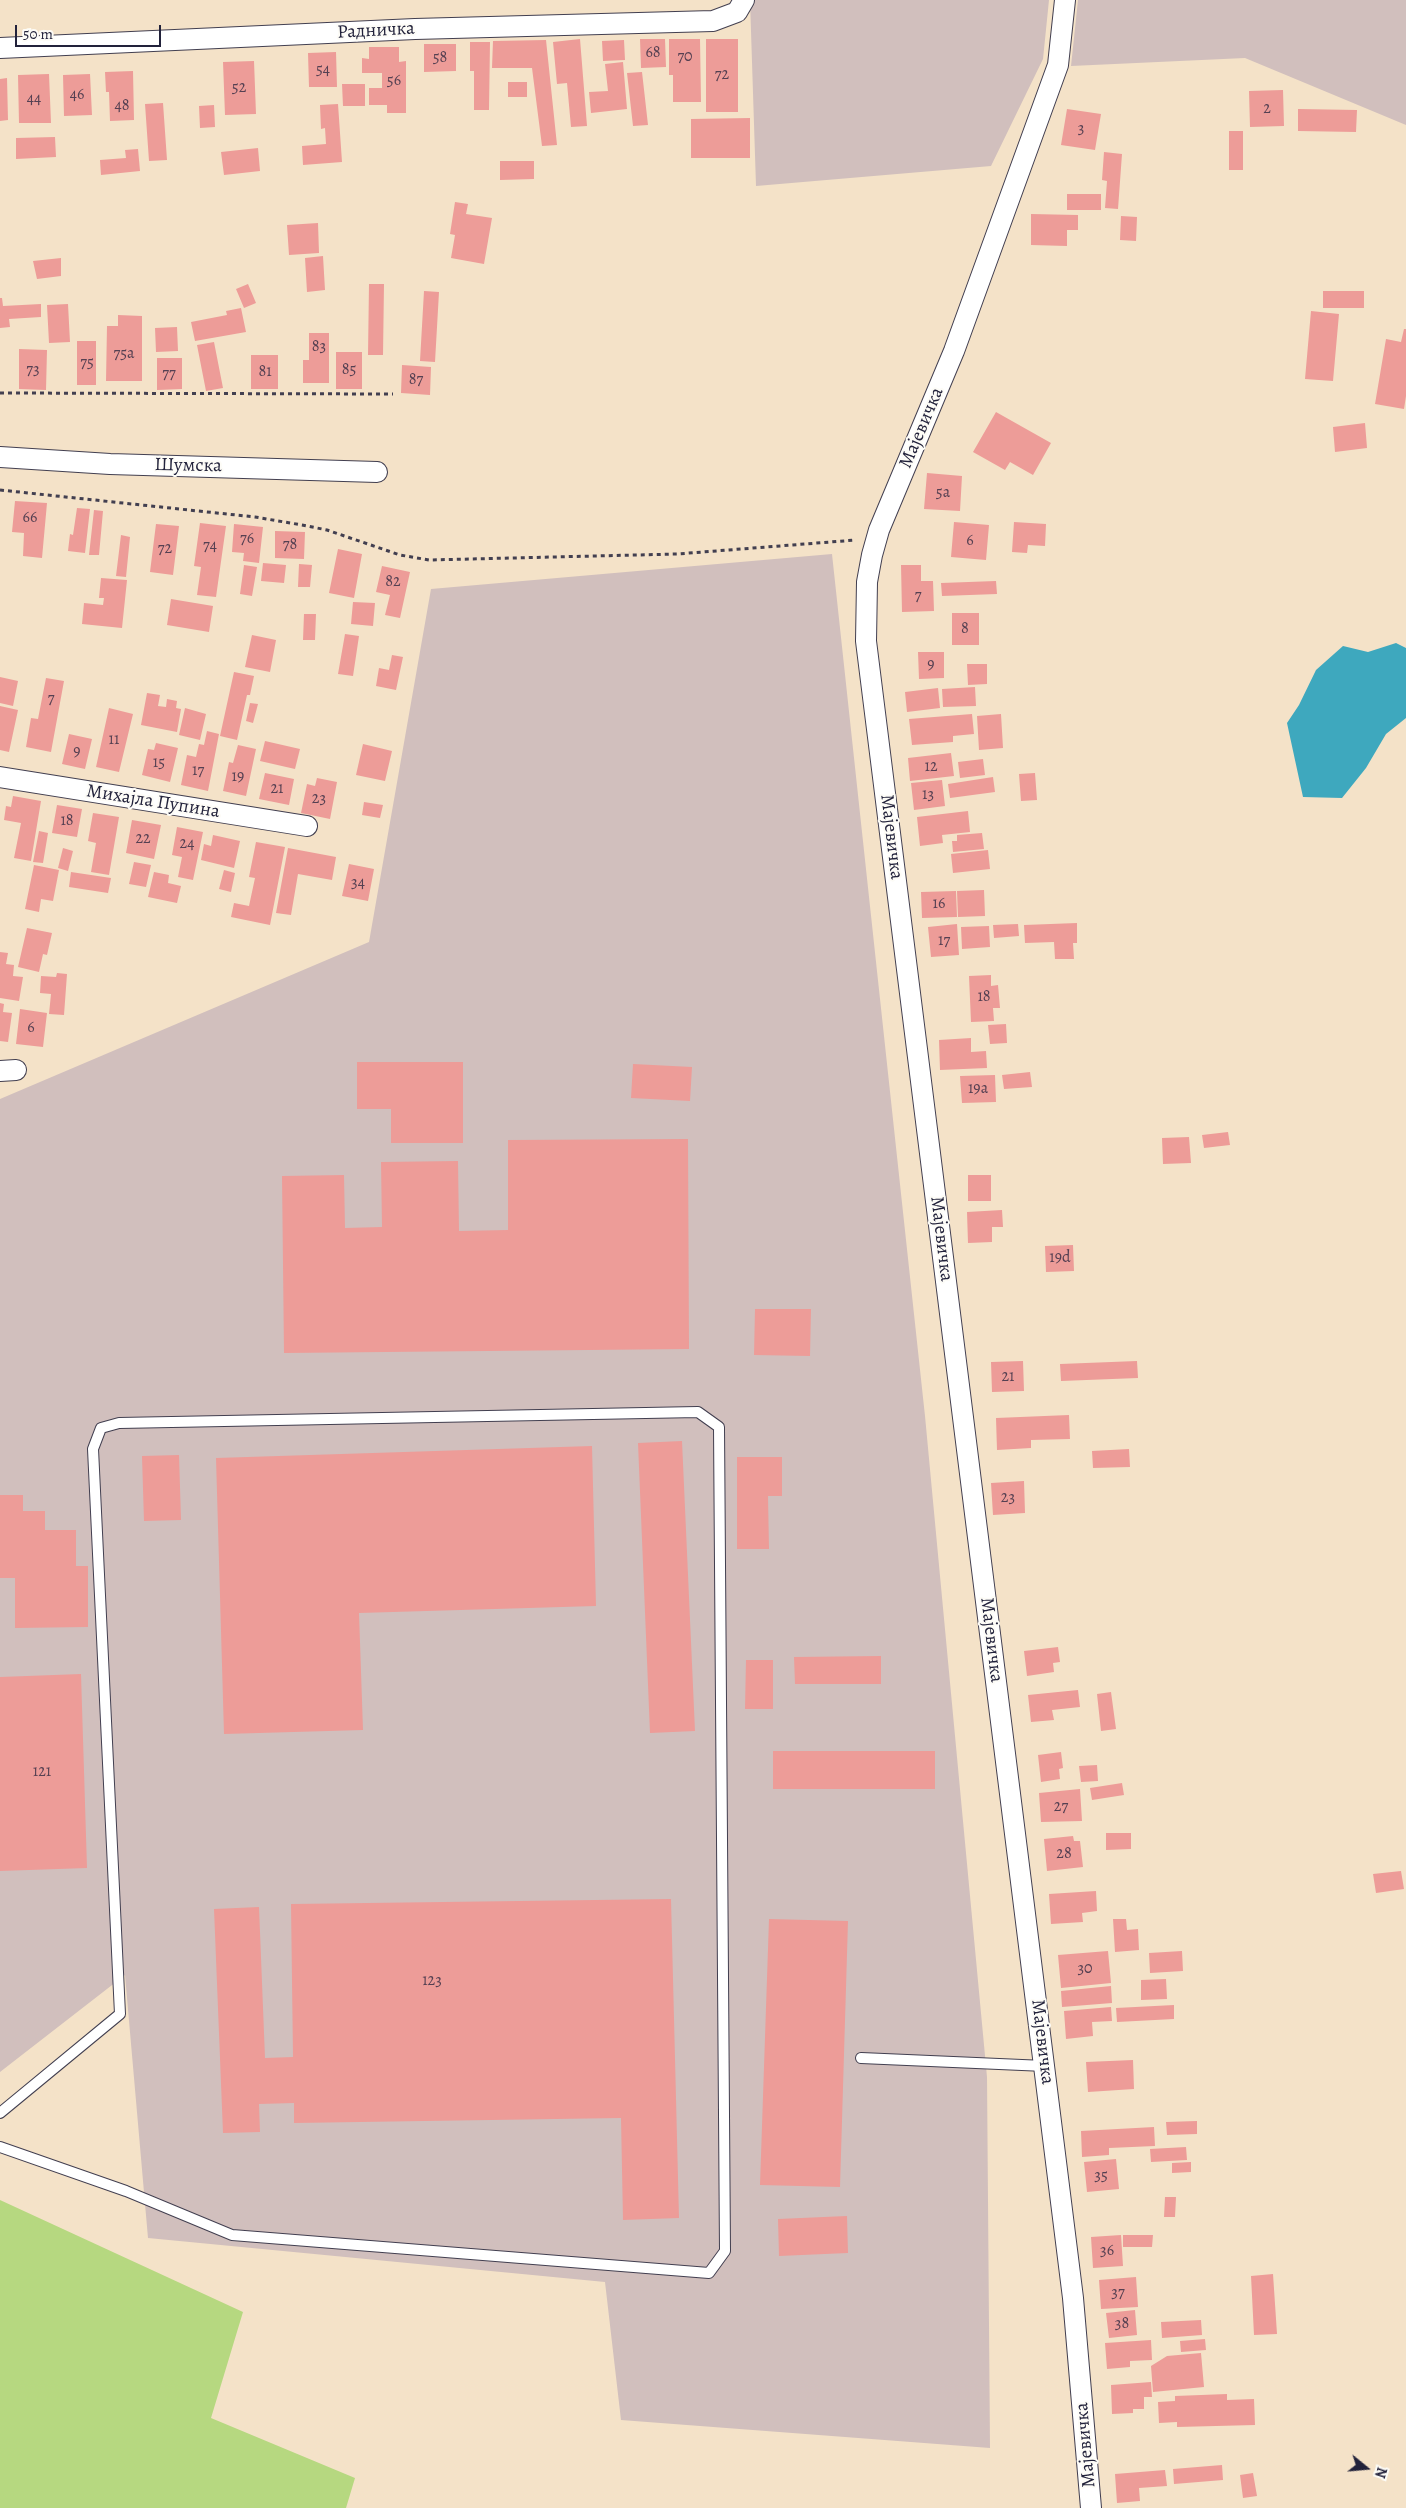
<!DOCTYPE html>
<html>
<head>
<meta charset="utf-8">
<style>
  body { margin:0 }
  #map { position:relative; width:1406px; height:2508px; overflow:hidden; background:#f4e2c8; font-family:Alegreya,serif }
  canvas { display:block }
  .north { position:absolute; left:1341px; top:2443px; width:50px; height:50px; -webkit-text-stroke:4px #fdfcf7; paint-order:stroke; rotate:107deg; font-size:14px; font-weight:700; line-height:20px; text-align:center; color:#22223b }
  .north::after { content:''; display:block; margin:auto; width:18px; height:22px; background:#22223b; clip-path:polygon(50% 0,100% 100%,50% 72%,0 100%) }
  .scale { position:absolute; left:15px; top:25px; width:146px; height:22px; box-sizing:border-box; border:2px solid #22223b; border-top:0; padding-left:6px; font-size:15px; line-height:18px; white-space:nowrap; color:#22223b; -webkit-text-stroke:4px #fdfcf7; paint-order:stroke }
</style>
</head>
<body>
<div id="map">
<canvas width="1406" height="2508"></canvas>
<div class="north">N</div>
<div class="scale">50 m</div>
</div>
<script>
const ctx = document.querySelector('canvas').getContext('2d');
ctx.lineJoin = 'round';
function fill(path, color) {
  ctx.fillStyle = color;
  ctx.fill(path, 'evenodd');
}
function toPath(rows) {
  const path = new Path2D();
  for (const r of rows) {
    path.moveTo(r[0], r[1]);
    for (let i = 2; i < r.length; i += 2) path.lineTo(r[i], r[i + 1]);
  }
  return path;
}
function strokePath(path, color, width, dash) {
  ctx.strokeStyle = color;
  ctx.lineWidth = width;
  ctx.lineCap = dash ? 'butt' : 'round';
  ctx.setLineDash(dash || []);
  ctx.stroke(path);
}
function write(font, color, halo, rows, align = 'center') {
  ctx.font = font + ' Alegreya,serif';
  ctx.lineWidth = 4;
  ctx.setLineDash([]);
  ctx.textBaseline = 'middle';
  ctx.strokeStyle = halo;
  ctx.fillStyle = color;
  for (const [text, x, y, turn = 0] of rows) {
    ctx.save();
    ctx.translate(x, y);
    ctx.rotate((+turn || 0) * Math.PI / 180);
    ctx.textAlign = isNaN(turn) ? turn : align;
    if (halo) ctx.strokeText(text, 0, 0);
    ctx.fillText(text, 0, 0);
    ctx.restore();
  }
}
fill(toPath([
  [750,0,1049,0,1043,59,991,166,756,186],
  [1078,0,1406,0,1406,125,1245,58,1071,66],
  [832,554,925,1416,987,2077,990,2448,621,2420,605,2282,148,2238,125,1975,0,2072,0,1099,369,942,431,589]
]), '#d1bfbd');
fill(toPath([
  [0,2200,243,2312,211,2418,355,2478,346,2508,0,2508]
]), '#b6d880');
fill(toPath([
  [1396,643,1406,648,1406,718,1386,734,1366,768,1342,798,1303,797,1287,723,1299,705,1316,670,1343,646,1368,652]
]), '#3ea8be');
fill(toPath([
  [580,39,587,126,571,127,567,83,557,84,553,42],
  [640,39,665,39,666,67,641,68],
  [669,39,700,39,701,102,673,102,673,75,669,75],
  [706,39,738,39,738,112,706,112],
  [546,40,557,145,542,146,532,68,492,68,493,41],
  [624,40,625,60,603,61,602,41],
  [470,42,490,42,489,110,474,110,474,71,470,71],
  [424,44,456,44,456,71,424,72],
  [369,47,399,47,399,62,406,61,406,113,387,113,387,105,369,105,369,88,382,88,382,73,362,73,362,58,369,59],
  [336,52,337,87,309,87,308,53],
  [254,61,256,114,225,115,223,62],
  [623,62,627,109,591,113,589,92,608,91,605,64],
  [133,71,134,120,110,121,109,92,106,92,105,72],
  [642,72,648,125,633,126,627,73],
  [49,74,51,123,19,123,18,75],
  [90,74,92,115,64,116,63,75],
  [7,78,8,120,0,121,0,79],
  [508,82,527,82,527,97,508,97],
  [342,84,365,84,365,106,343,106],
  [1283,90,1284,126,1250,127,1249,91],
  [163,103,167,160,149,161,145,104],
  [338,104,342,162,303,165,302,146,326,144,325,128,321,129,320,105],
  [214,105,215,127,200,128,199,106],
  [1067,109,1101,114,1095,150,1061,145],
  [1298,109,1357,110,1356,132,1298,131],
  [750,118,750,158,691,158,691,119],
  [1229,131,1243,131,1243,170,1229,170],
  [55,137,56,157,16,159,16,138],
  [258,148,260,171,224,175,221,152],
  [138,149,140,171,101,175,100,160,126,158,125,150],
  [1104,152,1122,154,1118,209,1105,208,1107,181,1102,180],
  [500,161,534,161,534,179,500,180],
  [1067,194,1101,194,1101,210,1067,210],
  [455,202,468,204,466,214,492,218,484,264,451,258,455,235,450,234],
  [1031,214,1078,215,1078,230,1067,230,1067,246,1031,245],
  [1121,216,1137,217,1136,241,1120,240],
  [318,223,319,253,289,255,287,225],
  [323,256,325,290,307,292,305,258],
  [61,258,61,276,37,279,33,261],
  [248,284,256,303,244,308,236,289],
  [369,284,384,284,383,355,368,355],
  [424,291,439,292,435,362,420,361],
  [1323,291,1364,291,1364,308,1323,308],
  [0,298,2,298,3,306,41,304,41,317,9,319,10,327,0,328],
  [68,304,70,342,49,343,47,305],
  [241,308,246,332,195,341,191,322,227,315,226,311],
  [1311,311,1339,314,1333,381,1305,379],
  [118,315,142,316,142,381,106,381,107,326,118,326],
  [177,327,178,351,156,352,155,328],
  [1404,329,1406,329,1406,396,1404,409,1375,404,1386,339,1401,342],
  [309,333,329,333,329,383,303,383,303,360,309,360],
  [77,341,96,341,96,385,77,385],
  [214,342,223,388,206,391,197,345],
  [19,349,47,350,46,390,19,389],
  [336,352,362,352,362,389,336,389],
  [251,355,278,355,278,389,251,389],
  [157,358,182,358,182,389,157,390],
  [402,365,431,367,430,395,401,393],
  [996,412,1051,443,1033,475,1010,462,1005,470,973,452],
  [1365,423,1367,448,1335,452,1333,427],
  [927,473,962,476,960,511,924,509],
  [15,501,47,503,42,558,23,556,24,533,12,532],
  [77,508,90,509,85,553,68,551,70,534,73,535],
  [94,510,103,511,99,555,89,555],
  [954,522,989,525,986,560,951,557],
  [1014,522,1046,524,1045,546,1028,545,1027,553,1012,552],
  [200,523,226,526,216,597,197,595,201,567,194,566],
  [156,524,179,526,173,575,150,572],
  [234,524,263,527,259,563,243,561,244,553,232,552],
  [275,531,305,532,304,559,275,558],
  [121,535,130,537,126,577,116,576],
  [338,549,362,554,354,598,329,593],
  [263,563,286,565,284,583,261,581],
  [299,564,312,565,310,587,298,587],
  [244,565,257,567,252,596,240,594],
  [901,565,921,565,921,581,933,581,934,611,902,612],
  [382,566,410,572,400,618,385,615,390,595,376,592],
  [101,578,127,580,122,628,82,624,84,603,103,605,104,598,99,598],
  [996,581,997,594,942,596,941,583],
  [171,599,213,606,209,632,167,625],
  [353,602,375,603,373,626,351,624],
  [952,613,979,613,979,645,952,645],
  [304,614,316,614,315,640,303,640],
  [345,634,359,636,353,676,338,674],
  [252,635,276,640,270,672,245,667],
  [918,652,944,652,944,678,919,679],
  [392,655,403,657,396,690,376,686,379,668,389,670],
  [967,664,987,664,987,684,968,685],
  [234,672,254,676,250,695,247,695,237,740,220,736],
  [0,677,18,681,13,706,0,703],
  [46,678,64,681,51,752,26,747,31,718,38,719],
  [975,687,976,706,943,707,942,689],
  [938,688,940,708,907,712,905,692],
  [147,693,160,695,158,706,166,707,167,699,177,701,176,708,181,709,177,732,141,725],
  [250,703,258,704,253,723,246,721],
  [0,706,18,710,9,752,0,750],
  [109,708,133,714,119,772,96,767],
  [185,708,206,714,200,740,179,735],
  [972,714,974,734,953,736,953,742,912,745,909,719],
  [1001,714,1003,748,979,750,977,716],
  [207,731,219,734,208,791,181,785,187,755,196,757,199,744,204,745],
  [69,734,92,739,85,769,62,764],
  [265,741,300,749,295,769,260,761],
  [156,743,178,748,170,782,142,775,148,749,154,750],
  [363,744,392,751,385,781,356,775],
  [238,745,256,749,246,796,223,791,229,762,233,763],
  [951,753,954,776,910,781,908,758],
  [983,759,985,775,960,778,958,762],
  [265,773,294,779,289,805,259,799],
  [1035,773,1037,800,1021,801,1019,774],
  [993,777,995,792,950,798,948,784],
  [317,778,337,782,330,819,301,813,307,784,315,786],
  [942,780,945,806,914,810,911,783],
  [13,796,41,801,31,861,14,858,21,823,4,820,6,806,11,807],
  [364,802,383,805,380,818,362,815],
  [57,805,82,809,77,837,52,833],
  [968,811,970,832,942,835,943,843,920,846,917,817],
  [93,813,119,817,109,875,91,872,96,843,88,841],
  [132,820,161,825,154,859,126,853],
  [177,827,203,832,193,880,178,877,182,857,172,855],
  [39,831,48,833,43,863,33,862],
  [982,833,984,849,953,852,952,841,957,841,957,835],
  [213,835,240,841,234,868,201,860,204,844,211,846],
  [256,842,285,847,270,925,231,917,234,903,249,906,255,878,249,877],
  [63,848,73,851,68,871,58,868],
  [288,848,336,857,332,880,298,874,291,915,276,913],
  [988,850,990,869,953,873,951,854],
  [134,862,151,865,146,887,129,884],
  [349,864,374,869,368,901,342,896],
  [34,865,59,870,53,901,41,899,39,912,25,909],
  [224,870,235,873,231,892,219,889],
  [71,872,111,878,108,893,69,887],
  [154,872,169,875,168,883,181,886,177,903,148,897],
  [984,890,985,916,958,917,957,891],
  [956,891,957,917,922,918,921,892],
  [1077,923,1077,943,1073,943,1074,959,1055,959,1054,942,1025,943,1024,925],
  [957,924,959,955,931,957,928,927],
  [1018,924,1019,936,994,938,993,925],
  [989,926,990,947,962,949,961,927],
  [27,928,52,933,47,955,43,954,39,972,18,967],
  [0,952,8,953,6,964,14,965,13,976,23,977,19,1001,0,998],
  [57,973,67,974,64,1015,49,1014,51,994,40,993,41,976,56,977],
  [991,975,991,986,998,985,1000,1008,993,1008,994,1021,971,1022,969,976],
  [0,1003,4,1004,3,1012,12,1013,8,1042,0,1041],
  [20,1009,47,1013,43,1047,16,1044],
  [1006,1024,1007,1043,990,1044,988,1025],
  [971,1038,971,1052,986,1051,987,1068,940,1070,939,1040],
  [357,1062,463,1062,463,1143,391,1143,391,1109,357,1109],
  [633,1064,692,1067,690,1101,631,1098],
  [1030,1072,1032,1087,1004,1089,1002,1075],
  [995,1075,996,1102,962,1103,960,1076],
  [1228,1132,1230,1145,1204,1148,1202,1135],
  [1189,1137,1191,1163,1163,1164,1162,1138],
  [688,1139,689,1349,284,1353,282,1176,344,1175,345,1228,382,1227,381,1162,458,1161,459,1231,508,1230,508,1140],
  [968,1175,991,1175,991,1201,968,1201],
  [1002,1210,1003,1227,992,1227,992,1242,968,1243,967,1212],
  [1073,1245,1074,1271,1046,1272,1045,1246],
  [755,1309,811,1309,810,1356,754,1355],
  [1023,1361,1024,1391,992,1392,991,1362],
  [1137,1361,1138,1378,1061,1381,1060,1364],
  [1069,1415,1070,1439,1031,1440,1031,1448,997,1450,996,1418],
  [682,1441,695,1731,650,1733,638,1443],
  [592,1446,596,1606,359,1613,363,1730,224,1734,216,1458],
  [1129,1449,1130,1467,1093,1468,1092,1451],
  [179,1455,181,1520,144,1521,142,1456],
  [737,1457,782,1457,782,1496,768,1496,769,1549,737,1549],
  [1024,1481,1025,1513,993,1515,991,1483],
  [0,1495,23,1495,23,1511,45,1511,45,1530,76,1530,76,1566,88,1566,88,1627,15,1628,15,1578,0,1578],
  [1058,1647,1060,1662,1053,1663,1054,1672,1027,1676,1024,1651],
  [881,1656,881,1684,795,1684,794,1657],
  [746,1660,773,1660,773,1709,745,1709],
  [81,1674,87,1868,0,1871,0,1677],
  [1078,1690,1080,1707,1052,1710,1054,1720,1031,1722,1028,1695],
  [1111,1692,1116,1729,1101,1731,1097,1694],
  [773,1751,935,1751,935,1789,773,1789],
  [1061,1752,1063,1768,1059,1769,1060,1779,1041,1782,1038,1755],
  [1097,1765,1098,1781,1081,1782,1079,1766],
  [1122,1783,1124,1795,1092,1800,1090,1788],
  [1080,1789,1082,1821,1041,1822,1039,1793],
  [1106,1833,1131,1833,1131,1849,1106,1850],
  [1073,1836,1074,1841,1080,1841,1083,1867,1047,1871,1044,1839],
  [1401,1871,1404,1889,1376,1893,1373,1874],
  [1096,1891,1097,1911,1082,1913,1083,1922,1051,1924,1049,1894],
  [671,1899,679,2218,623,2220,621,2118,294,2123,294,2103,259,2104,260,2132,223,2133,214,1909,259,1907,265,2058,293,2057,291,1904],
  [769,1919,848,1921,840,2187,760,2185],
  [1113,1919,1126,1919,1127,1930,1138,1929,1139,1950,1115,1952],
  [1108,1951,1111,1983,1061,1988,1058,1955],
  [1182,1951,1183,1971,1150,1973,1149,1953],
  [1166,1979,1167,1999,1141,2000,1141,1980],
  [1111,1986,1112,2003,1062,2007,1061,1991],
  [1174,2005,1174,2019,1117,2022,1116,2008],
  [1111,2007,1112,2021,1092,2022,1093,2036,1066,2039,1064,2011],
  [1133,2060,1134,2089,1088,2092,1086,2062],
  [1197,2121,1197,2134,1167,2135,1166,2122],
  [1154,2127,1155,2146,1109,2148,1109,2155,1082,2157,1081,2131],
  [1186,2147,1187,2160,1151,2162,1150,2149],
  [1116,2159,1119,2189,1087,2192,1084,2162],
  [1191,2162,1191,2172,1172,2173,1172,2163],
  [1165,2197,1176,2197,1175,2217,1164,2217],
  [847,2216,848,2253,779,2256,778,2219],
  [1121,2235,1123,2266,1093,2268,1091,2237],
  [1123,2235,1153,2235,1152,2247,1123,2247],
  [1273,2274,1277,2334,1254,2335,1251,2276],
  [1136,2277,1138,2307,1101,2309,1099,2280],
  [1135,2310,1137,2335,1109,2338,1106,2313],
  [1201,2320,1202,2335,1162,2338,1161,2322],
  [1205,2339,1206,2350,1181,2352,1180,2341],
  [1151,2340,1152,2360,1130,2361,1130,2367,1107,2369,1105,2343],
  [1201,2353,1204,2387,1153,2392,1151,2366,1167,2356],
  [1151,2382,1152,2397,1144,2397,1144,2409,1133,2409,1133,2413,1112,2414,1111,2385],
  [1227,2394,1227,2400,1254,2399,1255,2425,1177,2427,1177,2422,1159,2423,1158,2402,1175,2401,1175,2396],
  [1222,2465,1223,2480,1174,2484,1173,2469],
  [1165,2470,1167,2486,1139,2488,1140,2501,1117,2503,1115,2474],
  [1253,2473,1257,2496,1243,2498,1240,2475]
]), '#ed9c98');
const lane = toPath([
  [861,2058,1045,2066],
  [0,2113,120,2014,93,1449,101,1428,119,1423,698,1412,719,1427,725,2251,709,2273,232,2235,126,2191,0,2147]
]);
const street = toPath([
  [1065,0,1058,65,954,351,879,530,872,555,867,582,866,641,1073,2298,1091,2508],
  [0,48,415,29,713,21,737,12,744,0],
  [0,457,110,464,377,472],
  [0,777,307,826],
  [0,1071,16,1070]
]);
strokePath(lane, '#423f50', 12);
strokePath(street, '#423f50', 22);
strokePath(toPath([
  [0,393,393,394],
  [0,490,255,517,302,525,327,530,400,555,429,560,677,554,856,540]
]), '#423f50', 3, [4, 4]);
strokePath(lane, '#fff', 10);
strokePath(street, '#fff', 20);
write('16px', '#554052', null, [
  ["68",653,53],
  ["70",685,57],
  ["58",440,58],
  ["54",323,70],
  ["72",722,75],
  ["56",394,81],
  ["52",239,88],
  ["46",77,95],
  ["44",34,99],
  ["48",122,106],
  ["2",1267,109],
  ["3",1081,129],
  ["83",319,347],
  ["75a",124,354],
  ["75",87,363],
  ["73",33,370],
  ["85",349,370],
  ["81",265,372],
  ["77",169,374],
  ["87",416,380],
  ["5a",943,493],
  ["66",30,518],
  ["76",247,539],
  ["6",970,541],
  ["78",290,545],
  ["74",210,546],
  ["72",165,549],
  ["82",393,582],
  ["7",918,596],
  ["8",965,629],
  ["9",931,665],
  ["7",51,699],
  ["11",114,740],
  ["9",77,752],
  ["15",159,763],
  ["12",931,767],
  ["17",198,771],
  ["19",238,777],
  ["21",277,789],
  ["13",928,795],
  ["23",319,799],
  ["18",67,821],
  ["22",143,839],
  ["24",187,844],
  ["34",358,883],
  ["16",939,904],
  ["17",944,941],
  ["18",984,997],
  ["6",31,1028],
  ["19a",978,1089],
  ["19d",1060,1258],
  ["21",1008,1377],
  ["23",1008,1498],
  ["121",42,1772],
  ["27",1061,1807],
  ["28",1064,1854],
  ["30",1085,1969],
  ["123",432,1981],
  ["35",1101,2176],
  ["36",1107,2251],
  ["37",1118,2293],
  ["38",1122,2324]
]);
write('19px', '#22223b', '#fdfcf7', [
  ["Радничка",376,31,-3],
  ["Мајевичка",922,428,-67],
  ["Шумска",188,466,1],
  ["Михајла Пупина",153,802,9],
  ["Мајевичка",891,837,83],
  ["Мајевичка",941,1239,83],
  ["Мајевичка",991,1640,83],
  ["Мајевичка",1042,2042,83],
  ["Мајевичка",1086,2445,-95]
]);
</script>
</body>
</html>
